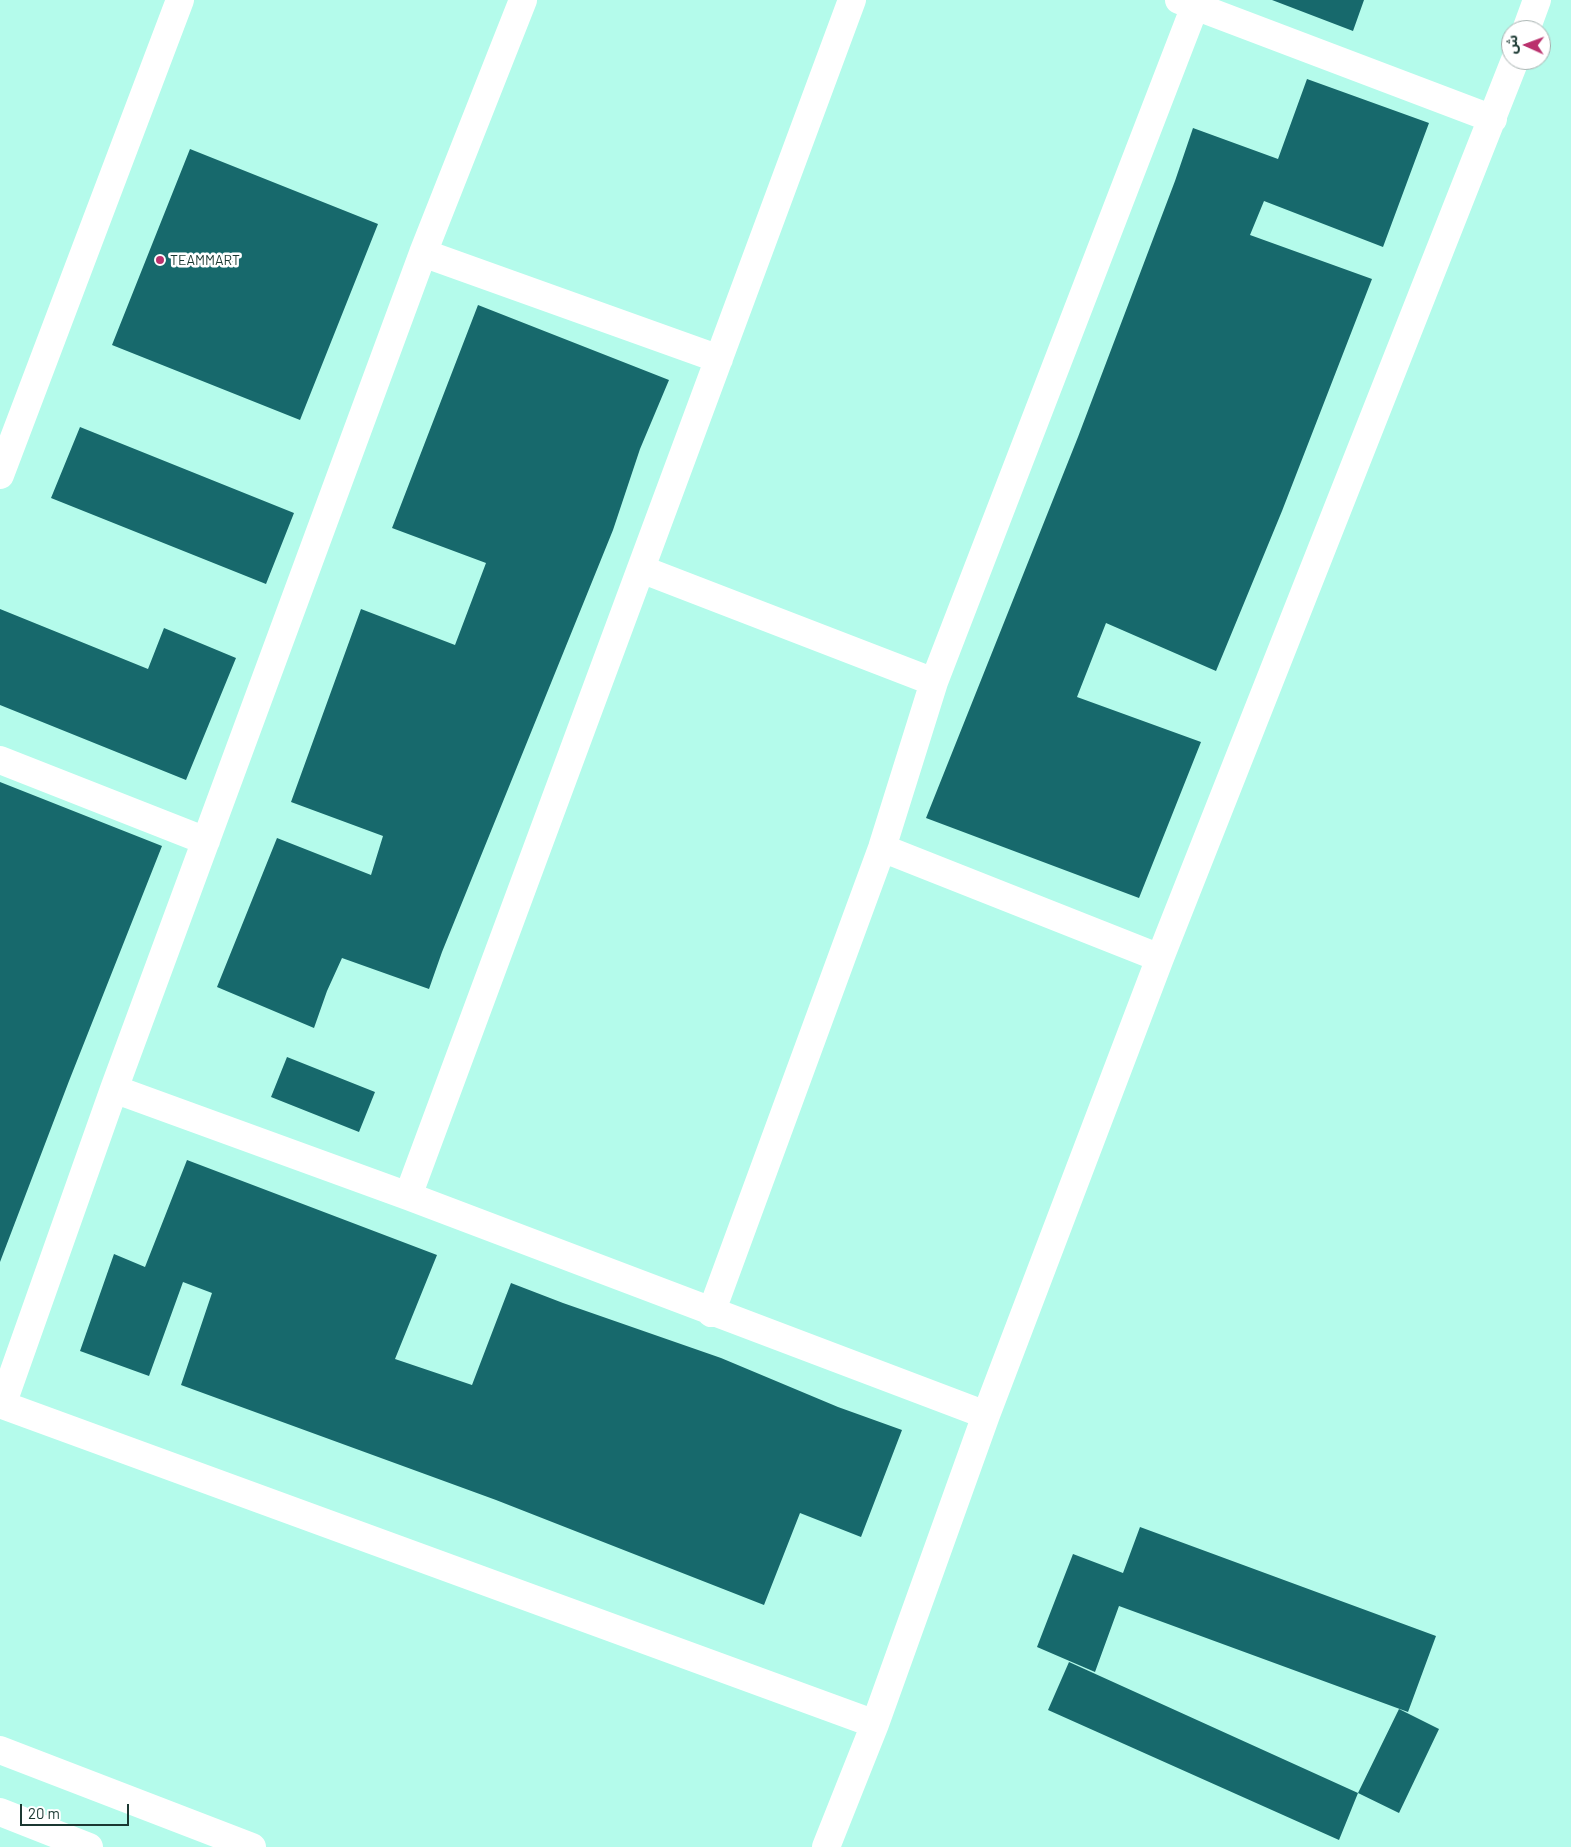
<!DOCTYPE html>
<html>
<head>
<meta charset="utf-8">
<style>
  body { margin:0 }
  #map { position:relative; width:1571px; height:1847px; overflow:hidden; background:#b4fbeb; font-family:Barlow,"Noto Sans Arabic",sans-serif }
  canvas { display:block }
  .north { position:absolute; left:1501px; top:20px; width:50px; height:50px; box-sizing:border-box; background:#fff; border:1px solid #a4afad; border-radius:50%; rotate:272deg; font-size:14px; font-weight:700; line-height:20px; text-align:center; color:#1b3832 }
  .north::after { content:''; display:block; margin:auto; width:18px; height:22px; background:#ba316d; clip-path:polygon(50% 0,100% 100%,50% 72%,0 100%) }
  .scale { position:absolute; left:20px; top:1804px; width:109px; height:22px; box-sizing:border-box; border:2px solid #1b3832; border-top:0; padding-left:6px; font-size:15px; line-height:18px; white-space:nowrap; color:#1b3832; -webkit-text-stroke:4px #fff; paint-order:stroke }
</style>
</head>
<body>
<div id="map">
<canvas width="1571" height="1847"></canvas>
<div class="north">ش</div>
<div class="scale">20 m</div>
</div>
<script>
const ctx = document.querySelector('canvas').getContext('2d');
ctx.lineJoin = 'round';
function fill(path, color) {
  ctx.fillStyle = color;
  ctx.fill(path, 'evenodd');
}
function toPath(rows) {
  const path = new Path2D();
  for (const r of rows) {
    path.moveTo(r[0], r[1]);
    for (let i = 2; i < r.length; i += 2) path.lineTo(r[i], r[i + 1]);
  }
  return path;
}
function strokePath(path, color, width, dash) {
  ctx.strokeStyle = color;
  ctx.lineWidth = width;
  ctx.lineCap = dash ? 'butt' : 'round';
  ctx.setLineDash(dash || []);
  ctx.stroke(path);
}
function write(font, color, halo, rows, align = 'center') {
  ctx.font = font + ' Barlow,sans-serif';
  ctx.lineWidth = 5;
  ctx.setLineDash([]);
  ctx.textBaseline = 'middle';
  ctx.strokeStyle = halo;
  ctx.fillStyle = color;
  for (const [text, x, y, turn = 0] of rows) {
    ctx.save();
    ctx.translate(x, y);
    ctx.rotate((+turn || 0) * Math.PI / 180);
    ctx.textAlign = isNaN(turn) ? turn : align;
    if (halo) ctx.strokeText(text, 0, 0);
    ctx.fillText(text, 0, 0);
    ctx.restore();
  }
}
fill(toPath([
  [1272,0,1364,0,1353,31],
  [1307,79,1429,123,1383,247,1264,201,1250,235,1372,279,1282,511,1216,671,1106,623,1077,697,1201,742,1139,898,926,818,1078,437,1175,181,1193,128,1278,159],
  [190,149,378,224,300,420,112,345],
  [478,305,669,380,640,449,613,530,442,952,429,989,342,958,327,991,314,1028,217,987,277,838,371,875,383,836,291,802,361,609,455,645,486,563,392,528],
  [80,427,294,513,266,584,51,498],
  [0,609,148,669,164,628,236,658,186,780,0,705],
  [0,782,162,846,69,1081,0,1262],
  [287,1057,375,1092,359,1132,271,1097],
  [187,1160,437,1255,395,1359,472,1385,511,1283,563,1303,721,1358,838,1407,902,1430,861,1537,800,1513,764,1605,496,1500,181,1385,212,1293,183,1282,149,1376,80,1351,114,1254,145,1267],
  [1140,1527,1436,1636,1408,1712,1119,1606,1095,1672,1037,1647,1073,1554,1123,1573],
  [1069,1662,1358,1793,1339,1840,1048,1710],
  [1399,1709,1439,1729,1399,1813,1358,1793]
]), '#17696c');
strokePath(toPath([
  [1179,0,1493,119],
  [1526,30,1537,0],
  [423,253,719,359],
  [0,475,180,0],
  [641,569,934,682],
  [0,760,206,841],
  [882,848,1160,958],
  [114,1089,408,1196,986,1415],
  [408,1196,852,0],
  [711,1313,882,848,934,682,1195,6],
  [0,1404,875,1724],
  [2,1405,114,1089,423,253,523,0],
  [0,1750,252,1847],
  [0,1812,89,1847],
  [826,1847,875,1724,986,1415,1160,958,1515,60]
]), '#fff', 28);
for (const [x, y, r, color] of [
  [160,260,5,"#ba316d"]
]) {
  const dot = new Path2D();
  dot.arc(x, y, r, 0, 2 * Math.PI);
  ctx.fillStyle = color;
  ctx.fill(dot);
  strokePath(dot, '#fff', 2);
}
write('14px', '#1b3832', '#fff', [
  ["TEAMMART",170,260]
], 'left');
</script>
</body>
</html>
